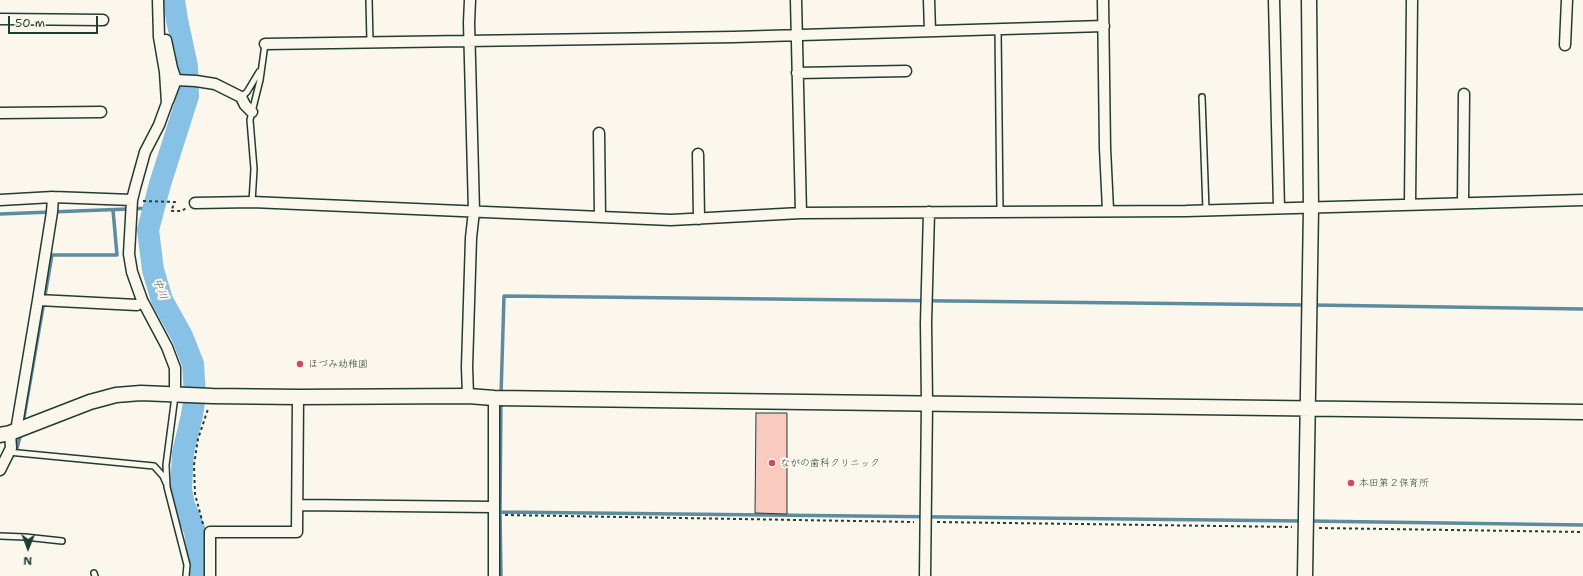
<!DOCTYPE html>
<html>
<head>
<meta charset="utf-8">
<style>
  body { margin:0 }
  #map { position:relative; width:1583px; height:576px; overflow:hidden; background:#fbf7ec; font-family:"Shantell Sans",sans-serif }
  canvas { display:block }
  .north { position:absolute; left:8px; top:528px; width:40px; height:40px; -webkit-text-stroke:3px #fbf7ec; paint-order:stroke; rotate:181deg; font-size:11px; font-weight:700; line-height:16px; text-align:center; color:#1f3d34 }
  .north::after { content:''; display:block; margin:auto; width:14px; height:18px; background:#1f3d34; clip-path:polygon(50% 0,100% 100%,50% 72%,0 100%) }
  .scale { position:absolute; left:8px; top:16px; width:90px; height:18px; box-sizing:border-box; border:2px solid #1f3d34; border-top:0; padding-left:5px; font-size:12px; line-height:14px; white-space:nowrap; color:#1f3d34; -webkit-text-stroke:3px #fbf7ec; paint-order:stroke }
</style>
</head>
<body>
<div id="map">
<canvas width="1583" height="576"></canvas>
<div class="north">N</div>
<div class="scale">50 m</div>
</div>
<script>
const ctx = document.querySelector('canvas').getContext('2d');
ctx.lineJoin = 'round';
function toPath(rows) {
  const path = new Path2D();
  for (const r of rows) {
    path.moveTo(r[0], r[1]);
    for (let i = 2; i < r.length; i += 2) path.lineTo(r[i], r[i + 1]);
  }
  return path;
}
function strokePath(path, color, width, dash) {
  ctx.strokeStyle = color;
  ctx.lineWidth = width;
  ctx.lineCap = dash ? 'butt' : 'round';
  ctx.setLineDash(dash || []);
  ctx.stroke(path);
}
function fill(path, color) {
  ctx.fillStyle = color;
  ctx.fill(path, 'evenodd');
}
function write(font, color, halo, rows, align = 'center') {
  ctx.font = font + ' "Shantell Sans","Klee One",sans-serif';
  ctx.lineWidth = 4;
  ctx.setLineDash([]);
  ctx.textBaseline = 'middle';
  ctx.strokeStyle = halo;
  ctx.fillStyle = color;
  for (const [text, x, y, turn = 0] of rows) {
    ctx.save();
    ctx.translate(x, y);
    ctx.rotate((+turn || 0) * Math.PI / 180);
    ctx.textAlign = isNaN(turn) ? turn : align;
    if (halo) ctx.strokeText(text, 0, 0);
    ctx.fillText(text, 0, 0);
    ctx.restore();
  }
}
strokePath(toPath([
  [0,214,153,208],
  [1313,305,1583,309],
  [501,395,504,296,1307,305],
  [501,401,500,512,501,576],
  [23,423,52,255,117,255,113,210],
  [17,448,21,433],
  [500,512,1303,521],
  [1309,521,1583,525]
]), '#5d8c9f', 3.5);
strokePath(toPath([
  [174,0,177,20,187,66,188,96,160,184,148,230,153,270,162,300,182,336,193,364,195,395,192,415,183,453,181,489,184,505,195,531,199,560,197,576]
]), '#87c1e6', 22);
const building = toPath([
  [756,413,787,413,787,514,755,513,756,413]
]);
fill(building, '#f9cabe');
strokePath(building, '#1f3d34', 1);
const lane = toPath([
  [369,0,370,42],
  [998,29,1000,211],
  [241,97,247,92,259,72],
  [1202,97,1206,210],
  [252,202,254,169,250,120,260,80,265,44],
  [175,396,166,465,167,487,187,565,186,576],
  [8,452,154,466,163,476,166,483],
  [0,536,25,537,62,541],
  [94,573,95,576]
]);
const street = toPath([
  [158,0,159,37,165,72,167,103,159,125,145,152,135,188,132,200,129,254,132,272,142,300,167,347,175,368,175,395],
  [796,0,801,213],
  [929,0,930,31],
  [1103,0,1105,148,1108,210],
  [1274,0,1279,208],
  [0,19,103,20],
  [166,40,172,68,176,80,168,101],
  [265,44,734,37,1104,26],
  [1565,45,1567,0],
  [797,73,906,71],
  [176,80,196,81,215,84,241,97,245,105,252,112],
  [0,113,101,112],
  [599,133,600,217],
  [698,154,699,219],
  [0,200,53,197,132,200],
  [195,203,252,202,671,220,801,213,1186,211,1583,200],
  [1463,203,1464,94],
  [1410,204,1412,0],
  [38,300,137,305],
  [468,396,467,367,471,238,474,211,469,23,470,0],
  [16,431,38,300,52,212,53,197],
  [0,470,11,448,10,433],
  [298,505,493,507],
  [210,576,210,532,297,532,298,397],
  [494,576,494,398],
  [925,576,927,403,926,323,929,212]
]);
const secondary = toPath([
  [0,435,10,433,90,402,116,395,141,393,212,396,298,397,468,396,494,398,1583,412],
  [1305,576,1311,208,1309,0]
]);
strokePath(lane, '#1f3d34', 8);
strokePath(street, '#1f3d34', 13);
strokePath(secondary, '#1f3d34', 17);
strokePath(toPath([
  [143,201,175,202,171,211,182,211,186,208],
  [505,515,914,522],
  [937,522,1292,527],
  [203,524,195,494,194,465,198,439,208,409],
  [1319,528,1583,532]
]), '#1f3d34', 2, [3, 3]);
strokePath(lane, '#fbf7ec', 5);
strokePath(street, '#fbf7ec', 10);
strokePath(secondary, '#fbf7ec', 14);
for (const [x, y, r, color] of [
  [300,364,4,"#d1495b"],
  [772,463,4,"#d1495b"],
  [1351,483,4,"#d1495b"]
]) {
  const dot = new Path2D();
  dot.arc(x, y, r, 0, 2 * Math.PI);
  ctx.fillStyle = color;
  ctx.fill(dot);
  strokePath(dot, '#fbf7ec', 1.5);
}
write('10px', '#1f3d34', '#fbf7ec', [
  ["ほづみ幼稚園",308,364],
  ["ながの歯科クリニック",780,463],
  ["本田第２保育所",1359,483]
], 'left');
write('italic 11px', '#395e60', '#fbf7ec', [
  ["中川",160,289,70]
]);
</script>
</body>
</html>
